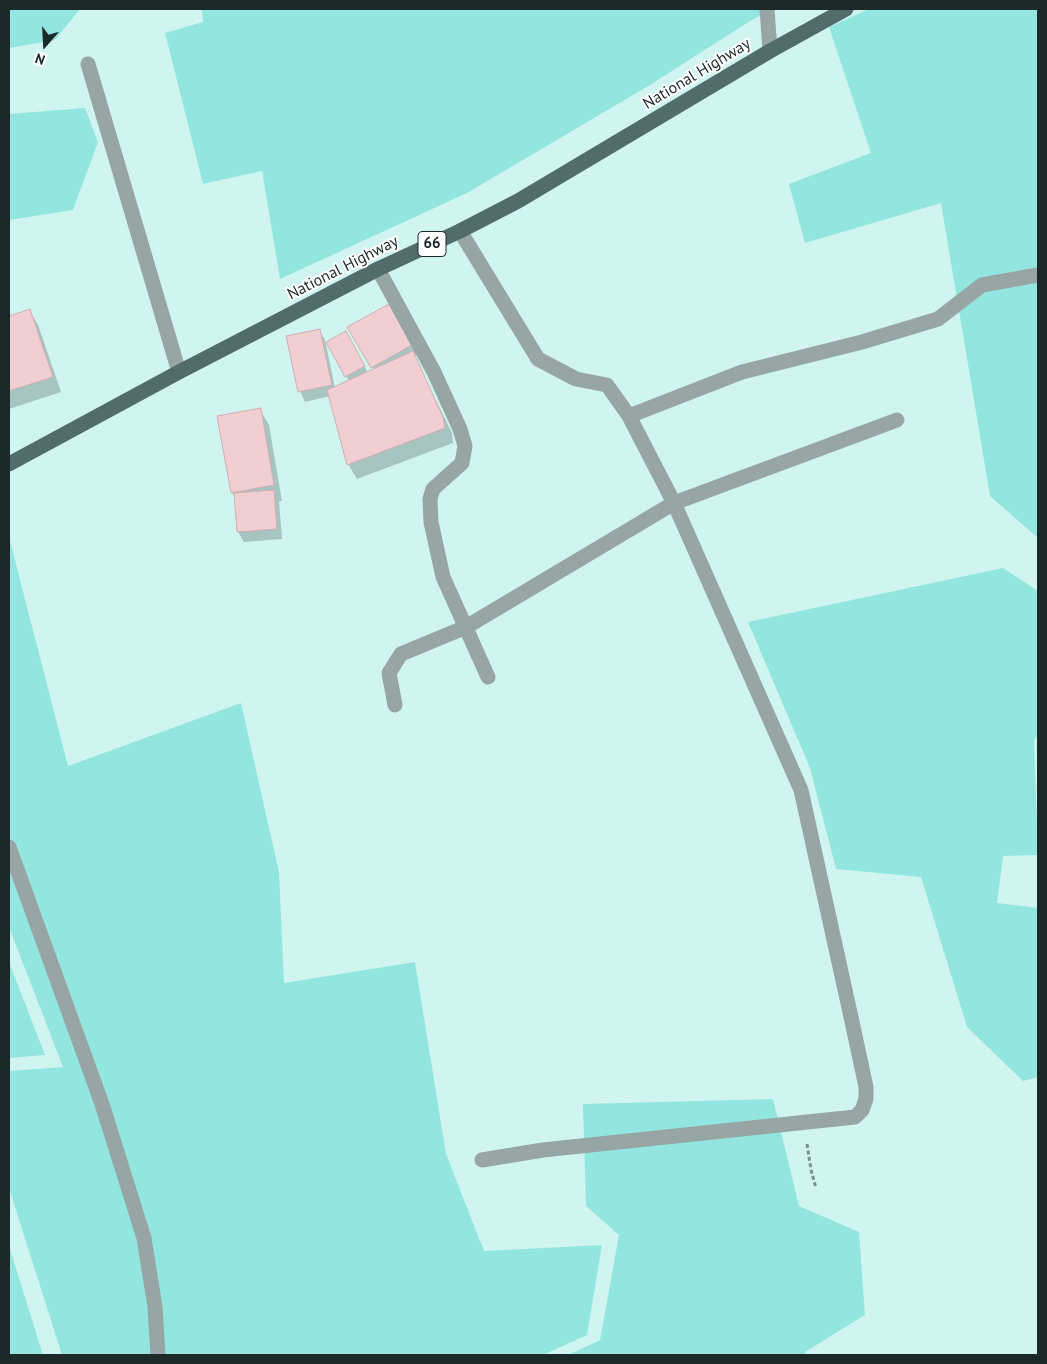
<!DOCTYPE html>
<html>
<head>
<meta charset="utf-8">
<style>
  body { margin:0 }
  #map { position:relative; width:1047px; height:1364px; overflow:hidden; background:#d0f5f1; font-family:"PT Sans",sans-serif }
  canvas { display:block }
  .frame { position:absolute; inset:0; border:10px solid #1b2928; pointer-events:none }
  .north { position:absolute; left:20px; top:20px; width:50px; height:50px; -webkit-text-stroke:4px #fff; paint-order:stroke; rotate:199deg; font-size:14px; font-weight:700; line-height:20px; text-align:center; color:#1b2928 }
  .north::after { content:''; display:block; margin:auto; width:18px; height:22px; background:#1b2928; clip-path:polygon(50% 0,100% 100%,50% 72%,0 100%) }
</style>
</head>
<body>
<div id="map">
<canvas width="1047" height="1364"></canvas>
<div class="frame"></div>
<div class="north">N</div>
</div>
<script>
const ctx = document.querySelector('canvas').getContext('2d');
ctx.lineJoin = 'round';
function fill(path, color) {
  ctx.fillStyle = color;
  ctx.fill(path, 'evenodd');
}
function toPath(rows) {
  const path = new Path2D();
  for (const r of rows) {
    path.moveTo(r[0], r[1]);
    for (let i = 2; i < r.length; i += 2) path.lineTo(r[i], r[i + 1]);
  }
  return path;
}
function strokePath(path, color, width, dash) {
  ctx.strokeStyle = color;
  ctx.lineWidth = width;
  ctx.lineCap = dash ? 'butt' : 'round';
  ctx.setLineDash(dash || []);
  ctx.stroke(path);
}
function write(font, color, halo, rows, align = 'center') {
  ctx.font = font + ' "PT Sans",sans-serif';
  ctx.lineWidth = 4;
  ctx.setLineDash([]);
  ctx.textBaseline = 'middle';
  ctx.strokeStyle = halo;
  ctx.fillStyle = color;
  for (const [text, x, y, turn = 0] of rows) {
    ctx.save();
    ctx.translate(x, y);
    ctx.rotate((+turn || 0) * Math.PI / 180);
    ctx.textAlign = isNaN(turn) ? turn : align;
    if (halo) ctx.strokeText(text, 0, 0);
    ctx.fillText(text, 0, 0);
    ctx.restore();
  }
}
fill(toPath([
  [9,9,80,9,55,40,9,48],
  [202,9,773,9,750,21,650,85,467,193,280,279,262,171,203,184,165,33,203,22],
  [869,9,1038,9,1038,538,990,496,941,203,805,243,789,184,871,153,829,27],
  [85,108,98,142,73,210,9,220,9,114],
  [9,537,68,766,241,703,279,872,284,983,415,962,446,1154,484,1251,602,1245,587,1335,543,1355,62,1355,9,1188,9,1071,63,1067,9,927],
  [1003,568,1038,591,1038,733,1034,741,1038,855,1003,856,997,903,1038,908,1038,1077,1023,1081,967,1027,921,877,836,869,810,768,748,622],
  [9,962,45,1055,9,1058],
  [773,1099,799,1206,859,1232,865,1315,805,1352,805,1355,568,1355,600,1340,619,1235,586,1206,583,1104],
  [9,1246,43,1355,9,1355]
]), '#93e6df');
fill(toPath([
  [389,306,417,355,414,356,452,433,453,443,357,479,348,464,330,396,305,402,300,391,319,330,325,340,335,388,349,381,327,343,345,332,368,373,374,370,349,327],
  [29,310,38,325,61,392,9,409,9,317],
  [260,410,269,425,282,501,279,501,282,539,244,542,238,532,236,499,232,493]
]), '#0003');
const building = toPath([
  [389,304,412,345,371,368,347,327,389,304],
  [30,309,53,377,9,391,9,316,30,309],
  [320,329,332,385,298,392,286,336,320,329],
  [346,331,365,366,345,377,326,342,346,331],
  [413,351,443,417,445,428,347,465,327,390,413,351],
  [261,408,274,485,231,493,217,416,261,408],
  [274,490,277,529,237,532,234,493,274,490]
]);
fill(building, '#f0ced1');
strokePath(building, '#cfaeb1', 1);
strokePath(toPath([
  [807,1144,811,1170,816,1188]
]), '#799390', 3, [4, 2.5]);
strokePath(toPath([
  [767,9,770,51],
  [88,64,179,372],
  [460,231,538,359,576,379,607,385,629,416,674,503,801,790,851,1017,866,1087,866,1099,862,1110,855,1117,543,1150,482,1160],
  [378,269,434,372,460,429,465,446,462,463,433,489,430,499,431,522,443,577,488,677],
  [629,416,742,372,862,342,938,319,982,285,1038,275],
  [395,705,389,673,401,654,466,627,674,503,897,420],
  [9,847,102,1104,144,1238,155,1307,158,1355]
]), '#97a6a5', 15);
strokePath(toPath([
  [9,464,179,372,378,269,460,231,518,201,770,51,846,9]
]), '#516c6a', 15);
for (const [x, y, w] of [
  [432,244,28]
]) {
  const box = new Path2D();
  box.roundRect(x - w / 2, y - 12.5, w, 25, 4);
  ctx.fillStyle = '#fff';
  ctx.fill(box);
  strokePath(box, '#1b2928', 1);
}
write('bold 15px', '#1b2928', null, [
  ["66",432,244]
]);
write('16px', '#1b2928', '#fff', [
  ["National Highway",697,74,-31],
  ["National Highway",343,268,-27]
]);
</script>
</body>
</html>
